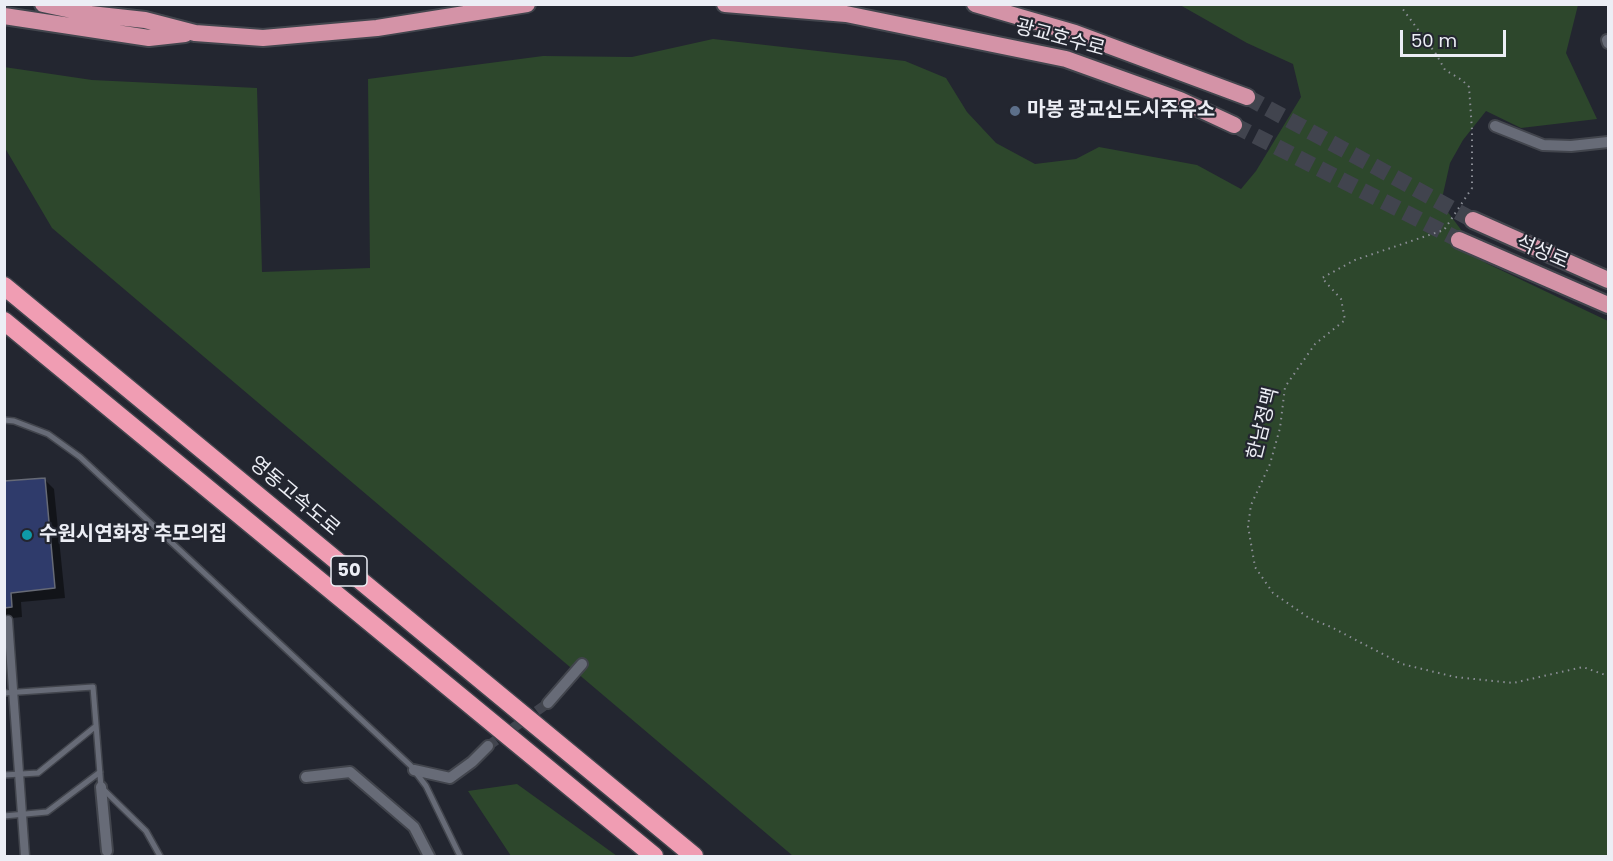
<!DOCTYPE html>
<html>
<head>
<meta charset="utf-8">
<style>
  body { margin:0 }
  #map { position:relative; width:1613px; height:861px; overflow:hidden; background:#232630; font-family:Poppins,sans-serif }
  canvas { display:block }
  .frame { position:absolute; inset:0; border:6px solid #eceef5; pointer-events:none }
  .scale { position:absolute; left:1400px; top:30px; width:106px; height:27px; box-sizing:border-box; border:3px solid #eceef5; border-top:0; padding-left:8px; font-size:18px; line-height:21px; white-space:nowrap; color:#eceef5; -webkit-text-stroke:4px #232630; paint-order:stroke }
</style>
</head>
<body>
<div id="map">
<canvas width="1613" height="861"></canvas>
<div class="frame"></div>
<div class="scale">50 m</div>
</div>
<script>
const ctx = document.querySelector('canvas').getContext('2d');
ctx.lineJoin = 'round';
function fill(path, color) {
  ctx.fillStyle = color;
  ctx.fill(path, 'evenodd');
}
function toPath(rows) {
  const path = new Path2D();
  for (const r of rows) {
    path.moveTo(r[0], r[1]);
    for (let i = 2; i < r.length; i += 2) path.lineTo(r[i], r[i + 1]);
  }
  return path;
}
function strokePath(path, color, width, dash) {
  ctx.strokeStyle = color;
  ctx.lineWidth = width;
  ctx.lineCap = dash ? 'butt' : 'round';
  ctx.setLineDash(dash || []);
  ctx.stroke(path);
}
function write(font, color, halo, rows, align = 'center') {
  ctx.font = font + ' Poppins,"Noto Sans KR",sans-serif';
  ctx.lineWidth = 4.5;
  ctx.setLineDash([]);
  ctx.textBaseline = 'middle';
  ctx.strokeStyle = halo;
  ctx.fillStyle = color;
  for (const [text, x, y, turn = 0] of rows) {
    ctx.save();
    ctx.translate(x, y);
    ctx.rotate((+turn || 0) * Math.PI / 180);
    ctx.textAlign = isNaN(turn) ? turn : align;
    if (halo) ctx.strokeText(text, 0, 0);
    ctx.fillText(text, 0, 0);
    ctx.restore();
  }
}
fill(toPath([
  [1180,5,1578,5,1566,53,1597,119,1521,128,1486,111,1463,140,1450,163,1441,203,1486,263,1608,321,1608,856,793,856,52,228,5,148,4,67,92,80,257,88,262,272,370,268,368,79,543,56,632,57,713,39,905,61,946,78,967,112,996,143,1035,164,1076,159,1099,147,1197,165,1241,189,1256,171,1301,97,1293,64,1247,43],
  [517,784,617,856,511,856,468,791]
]), '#2d472c');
fill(toPath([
  [44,479,54,489,65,598,21,602,22,617,4,619,4,483]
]), '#0007');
const building = toPath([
  [45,478,55,588,11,593,12,607,4,608,4,481,45,478]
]);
fill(building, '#2f3b6b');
strokePath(building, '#666a76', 1.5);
strokePath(toPath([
  [488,746,548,703]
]), '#41444e', 10, [10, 5]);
strokePath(toPath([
  [1247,97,1473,220],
  [1234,125,1459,240]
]), '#41444e', 16, [16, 8]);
const service = toPath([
  [4,420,14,421,48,434,80,457,411,766,426,786,460,856],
  [4,693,93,687,101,787,146,831,160,856],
  [4,775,38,773,96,726],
  [4,816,47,812,100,772]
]);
const pedestrian = toPath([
  [8,620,25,856]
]);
const minor = toPath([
  [1607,40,1608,43],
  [1495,126,1543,145,1571,146,1608,142],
  [548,703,582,664],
  [414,770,450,778,472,762,488,746],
  [306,777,350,772,414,827,429,856],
  [101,787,107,851]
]);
const trunk = toPath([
  [43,4,90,14,145,20,195,33,263,38,377,28,527,4],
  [725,4,846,14,1066,59,1180,100,1234,125],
  [975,4,1075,33,1247,97],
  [4,16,149,38,185,34],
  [1473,220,1608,280],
  [1459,240,1608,305]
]);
const motorway = toPath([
  [4,286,694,856],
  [4,321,654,856]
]);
strokePath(service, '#42454d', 8);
strokePath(pedestrian, '#42454d', 11);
strokePath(minor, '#42454d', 14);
strokePath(trunk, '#42454d', 20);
strokePath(motorway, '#42454d', 21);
strokePath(toPath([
  [1401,4,1402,8,1436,54,1445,70,1462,80,1469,87,1472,130,1472,188,1444,230,1355,260,1322,278,1341,299,1345,320,1315,344,1285,387,1280,428,1270,464,1251,505,1248,526,1255,567,1273,593,1309,618,1331,627,1402,664,1455,677,1513,683,1583,667,1608,676]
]), '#8b8e96', 2, [1.5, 4.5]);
strokePath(service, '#676b77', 5);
strokePath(pedestrian, '#676b77', 8);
strokePath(minor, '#676b77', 10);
strokePath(trunk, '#d493a7', 16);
strokePath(motorway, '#f09db3', 18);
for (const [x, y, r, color] of [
  [1015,111,6,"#5c6f8a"],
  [27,535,6,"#0f9aa8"]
]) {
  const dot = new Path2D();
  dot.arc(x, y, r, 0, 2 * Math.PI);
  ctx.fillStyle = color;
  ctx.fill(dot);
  strokePath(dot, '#232630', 2);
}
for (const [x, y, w] of [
  [349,571,36]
]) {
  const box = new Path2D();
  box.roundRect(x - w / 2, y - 15, w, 30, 4.5);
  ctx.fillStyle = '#232630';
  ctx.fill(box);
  strokePath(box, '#eceef5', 1.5);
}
write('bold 18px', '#eceef5', null, [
  ["50",349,571]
]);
write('20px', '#eceef5', '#232630', [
  ["광교호수로",1060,39,15],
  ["석성로",1542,253,23],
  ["한남정맥",1264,424,-76],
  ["영동고속도로",294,497,40]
]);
write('bold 20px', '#eceef5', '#232630', [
  ["마봉 광교신도시주유소",1027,111],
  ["수원시연화장 추모의집",39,535]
], 'left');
</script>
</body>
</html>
